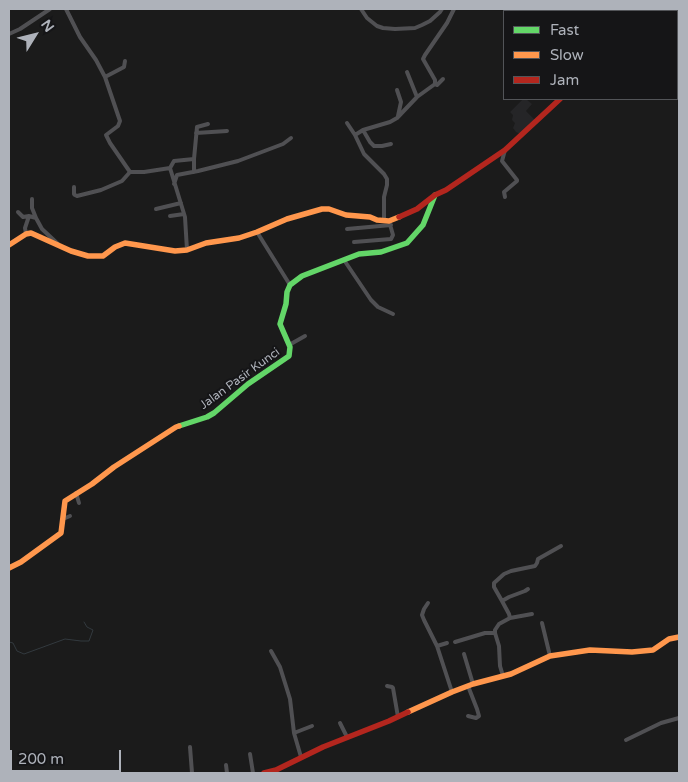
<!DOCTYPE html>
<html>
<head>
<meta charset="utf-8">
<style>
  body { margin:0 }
  #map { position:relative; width:688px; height:782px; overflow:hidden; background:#1b1b1b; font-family:"Varela Round",sans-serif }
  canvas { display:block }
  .frame { position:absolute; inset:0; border:10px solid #aeb2ba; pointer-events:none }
  .legend { position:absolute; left:503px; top:10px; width:175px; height:90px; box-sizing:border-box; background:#151517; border:1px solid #525458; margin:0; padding:6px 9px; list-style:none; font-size:15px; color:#aeb2ba }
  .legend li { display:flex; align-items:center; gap:10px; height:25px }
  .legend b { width:25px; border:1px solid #525458 }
  .north { position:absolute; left:10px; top:10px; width:50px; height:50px; -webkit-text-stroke:4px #151517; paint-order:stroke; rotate:54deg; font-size:14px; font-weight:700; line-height:20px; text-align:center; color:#aeb2ba }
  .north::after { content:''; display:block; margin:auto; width:18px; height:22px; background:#aeb2ba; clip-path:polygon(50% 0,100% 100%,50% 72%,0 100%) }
  .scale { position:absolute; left:10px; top:750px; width:111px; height:22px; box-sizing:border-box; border:2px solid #aeb2ba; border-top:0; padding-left:6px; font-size:15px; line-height:18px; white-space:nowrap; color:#aeb2ba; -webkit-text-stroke:4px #151517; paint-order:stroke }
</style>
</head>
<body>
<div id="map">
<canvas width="688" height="782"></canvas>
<div class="frame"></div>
<ul class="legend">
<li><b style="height:6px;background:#63d668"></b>Fast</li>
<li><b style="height:6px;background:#ff974d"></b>Slow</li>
<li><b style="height:6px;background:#b3261e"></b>Jam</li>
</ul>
<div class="north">N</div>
<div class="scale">200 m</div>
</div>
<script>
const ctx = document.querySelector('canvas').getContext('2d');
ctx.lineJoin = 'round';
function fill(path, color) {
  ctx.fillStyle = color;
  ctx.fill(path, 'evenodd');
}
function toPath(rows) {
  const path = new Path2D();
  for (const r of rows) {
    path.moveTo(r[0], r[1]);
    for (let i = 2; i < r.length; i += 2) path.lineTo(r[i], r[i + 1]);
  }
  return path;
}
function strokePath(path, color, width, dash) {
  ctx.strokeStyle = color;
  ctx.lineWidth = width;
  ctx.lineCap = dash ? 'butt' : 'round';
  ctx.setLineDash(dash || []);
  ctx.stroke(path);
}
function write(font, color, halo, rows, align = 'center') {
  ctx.font = font + ' "Varela Round",sans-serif';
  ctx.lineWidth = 4;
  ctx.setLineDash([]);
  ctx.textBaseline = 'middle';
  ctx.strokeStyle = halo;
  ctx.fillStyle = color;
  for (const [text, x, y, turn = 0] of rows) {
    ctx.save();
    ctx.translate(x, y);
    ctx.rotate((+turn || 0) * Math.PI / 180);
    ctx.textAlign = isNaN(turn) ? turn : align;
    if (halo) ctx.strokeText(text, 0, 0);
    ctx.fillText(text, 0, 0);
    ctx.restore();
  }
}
fill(toPath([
  [523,99,526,99,532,104,526,111,535,120,520,134,516,132,513,128,515,123,512,120,513,115,510,112]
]), '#252527');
strokePath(toPath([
  [9,642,13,643,17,651,24,654,65,639,81,641,89,641,93,630,87,627,84,622]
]), '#333a3f', 1);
strokePath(toPath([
  [66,9,80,37,96,60,105,77,120,121,118,126,106,135,110,143,130,172,144,172,170,168,185,217,187,250],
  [361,9,367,18,377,26,383,28,395,29,415,28,422,25,430,21,440,12,442,9],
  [9,34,20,29,50,9],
  [407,72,417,97],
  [105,77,124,67,125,61],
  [435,84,437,85,443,79],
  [397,90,401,102,398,116],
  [347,123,355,135],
  [363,130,370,142,374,146,382,146,391,144],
  [196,133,227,131],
  [505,150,502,161,517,180,517,181,504,192,505,197],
  [194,159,197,127,208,124],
  [170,168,174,161,194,159,194,172],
  [174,184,177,175,198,171,238,161,283,144,291,138],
  [74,187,74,194,75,195,77,196,101,190,122,181,130,172],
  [32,199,32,208,36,218],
  [156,209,181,203],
  [18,212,23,217,29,216,36,218,42,229,58,244],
  [170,216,184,214],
  [384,221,384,197,387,185,387,179,384,174,364,154,355,135,363,130,390,122,397,118,417,97,435,84,435,80,423,59,425,55,447,23,454,9],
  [347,229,391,225],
  [257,232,290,285],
  [26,234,25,228,29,216],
  [354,242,391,239,393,235,389,221],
  [344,260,371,300,378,307,393,314],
  [289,345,305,336],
  [76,493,79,503],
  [63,519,70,516],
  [502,601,494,587,494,583,504,574,511,571,535,566,537,563,538,559,561,546],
  [428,603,424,609,422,615,424,620,437,646,452,692],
  [510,618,532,614],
  [542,623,550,656],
  [495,633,495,630,499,624,510,618,509,614,502,601,509,597,525,591,528,589],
  [455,642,485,633,495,633,499,646,500,666,503,676],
  [437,646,447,643],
  [271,651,280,667,290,699,294,733,301,757],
  [464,654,473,684],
  [387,686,392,687,393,688,398,717],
  [468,686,477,709,479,716,476,718,468,716],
  [340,723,347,737],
  [294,733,312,726],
  [626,740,661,723,679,718],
  [190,747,192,773],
  [250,754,253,773],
  [226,765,227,773]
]), '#505053', 4);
strokePath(toPath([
  [677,72,679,72],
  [179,426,207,417,214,413,248,384,289,356,290,347,280,324,286,304,287,292,290,285,302,276,359,254,381,252,407,243,423,225,435,195]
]), '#63d668', 5.5);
strokePath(toPath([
  [9,245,26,234,31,233,71,251,88,256,103,256,115,247,125,243,175,251,187,250,206,243,239,238,257,232,287,219,322,209,329,209,346,215,370,217,377,220,389,221,399,217],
  [9,568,21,562,61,533,65,501,92,484,114,467,176,427,179,426],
  [408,712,452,692,473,684,511,674,550,656,590,650,632,652,653,650,669,639,679,637]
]), '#ff974d', 5.5);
strokePath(toPath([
  [399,217,417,209,435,195,446,190,505,150,560,99],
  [264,773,276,770,323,747,389,721,408,712]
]), '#b3261e', 5.5);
write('12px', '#aeb2ba', '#151517', [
  ["Jalan Pasir Kunci",240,379,-36]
]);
</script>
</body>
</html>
